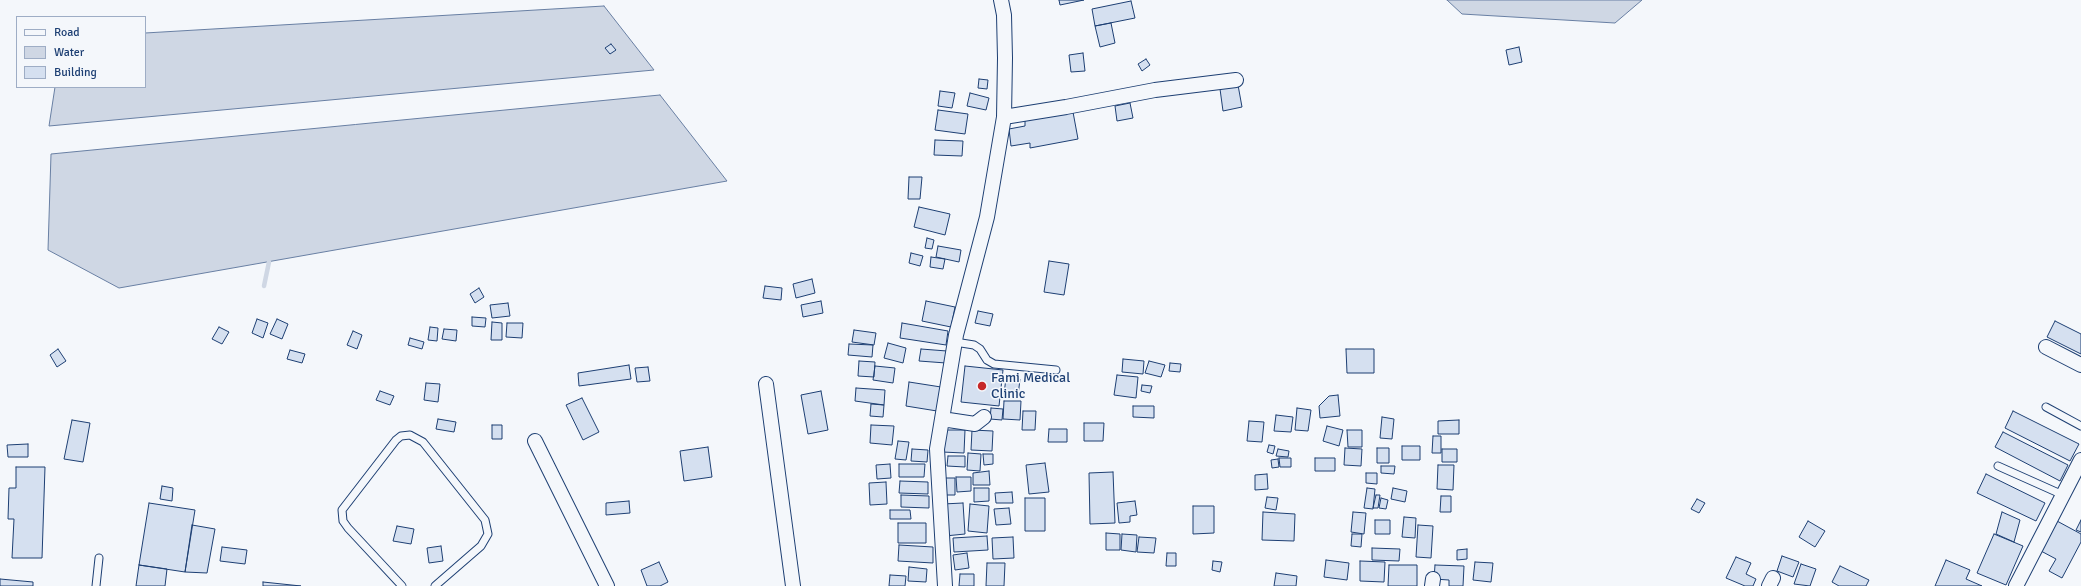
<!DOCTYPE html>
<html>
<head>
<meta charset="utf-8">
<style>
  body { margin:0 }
  #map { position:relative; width:2081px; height:586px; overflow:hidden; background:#f4f7fb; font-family:Signika,sans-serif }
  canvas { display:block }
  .legend { position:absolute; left:16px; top:16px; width:130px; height:72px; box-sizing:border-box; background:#f4f7fb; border:1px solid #9eadc5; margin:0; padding:5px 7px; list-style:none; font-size:12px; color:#1d3f73 }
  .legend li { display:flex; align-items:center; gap:8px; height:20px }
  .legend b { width:20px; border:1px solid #9eadc5 }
</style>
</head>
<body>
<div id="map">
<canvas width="2081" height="586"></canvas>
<ul class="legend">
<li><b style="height:5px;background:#f4f7fb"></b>Road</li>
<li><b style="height:11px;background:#cfd7e4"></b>Water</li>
<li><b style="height:11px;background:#d5e0f0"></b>Building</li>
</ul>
</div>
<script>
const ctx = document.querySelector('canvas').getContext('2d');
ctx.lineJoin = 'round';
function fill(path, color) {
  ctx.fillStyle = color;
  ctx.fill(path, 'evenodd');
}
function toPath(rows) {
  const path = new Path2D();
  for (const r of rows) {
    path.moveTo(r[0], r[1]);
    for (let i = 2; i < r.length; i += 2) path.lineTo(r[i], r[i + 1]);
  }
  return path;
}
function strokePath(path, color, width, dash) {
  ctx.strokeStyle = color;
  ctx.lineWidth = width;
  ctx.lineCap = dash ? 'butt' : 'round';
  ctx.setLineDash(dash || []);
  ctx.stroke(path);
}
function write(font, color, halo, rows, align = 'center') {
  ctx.font = font + ' Signika,sans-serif';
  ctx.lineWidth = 3;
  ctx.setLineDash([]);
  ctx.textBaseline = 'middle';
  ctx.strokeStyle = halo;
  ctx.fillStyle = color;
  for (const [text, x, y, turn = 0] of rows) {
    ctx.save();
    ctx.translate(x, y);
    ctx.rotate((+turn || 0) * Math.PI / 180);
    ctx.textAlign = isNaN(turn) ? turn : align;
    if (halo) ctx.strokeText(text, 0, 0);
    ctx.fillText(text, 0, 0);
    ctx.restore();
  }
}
const water = toPath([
  [1447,0,1642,0,1615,23,1462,14,1447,0],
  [604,6,654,70,49,126,55,87,145,87,145,33,604,6],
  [660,95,727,181,119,288,48,250,51,154,660,95]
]);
fill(water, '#cfd7e4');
strokePath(water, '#687fa3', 1);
strokePath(toPath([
  [264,286,269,262]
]), '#cfd7e4', 4.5);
const building = toPath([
  [1059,0,1084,0,1060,5,1059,0],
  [1131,1,1135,18,1095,26,1092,9,1131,1],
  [1111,23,1115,43,1100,47,1095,26,1111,23],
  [611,44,616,50,610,54,605,48,611,44],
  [1519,47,1522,62,1509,65,1506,50,1519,47],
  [1083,53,1085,71,1071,72,1069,55,1083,53],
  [1146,59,1150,65,1142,71,1138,64,1146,59],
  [979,79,988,80,987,89,978,88,979,79],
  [1238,85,1242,107,1223,111,1220,89,1238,85],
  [940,91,955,93,952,108,938,106,940,91],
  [970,93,989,98,986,110,967,106,970,93],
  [1130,103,1133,118,1117,121,1115,106,1130,103],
  [938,110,968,114,965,134,935,130,938,110],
  [1073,112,1078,139,1030,148,1030,143,1011,146,1009,129,1025,126,1025,120,1073,112],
  [935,140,963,141,962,156,934,155,935,140],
  [909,177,922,177,920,199,908,199,909,177],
  [919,207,950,214,945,235,914,227,919,207],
  [927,238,934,240,932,249,925,248,927,238],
  [938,246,961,250,959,262,936,257,938,246],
  [911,253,923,256,920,266,909,263,911,253],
  [931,257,945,259,943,269,930,267,931,257],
  [1049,261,1069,264,1064,295,1044,292,1049,261],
  [812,279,815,293,796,298,793,284,812,279],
  [765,286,782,288,781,300,763,298,765,286],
  [479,288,484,297,475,303,470,294,479,288],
  [821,301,823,313,803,317,801,305,821,301],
  [926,301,955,307,951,327,922,321,926,301],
  [508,303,510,316,492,318,490,305,508,303],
  [978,311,993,314,990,326,975,323,978,311],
  [472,317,486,318,485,327,472,326,472,317],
  [257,319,268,323,263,338,252,333,257,319],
  [277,319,288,324,282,339,270,334,277,319],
  [2055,321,2081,334,2081,354,2047,337,2055,321],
  [492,322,502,323,502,340,491,340,492,322],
  [507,323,523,323,522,338,506,337,507,323],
  [902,323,948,331,946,345,900,338,902,323],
  [219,327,229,332,222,344,212,339,219,327],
  [430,327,438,328,437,341,428,340,430,327],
  [444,329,457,330,456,341,442,339,444,329],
  [854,330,876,333,874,345,852,342,854,330],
  [353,331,362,335,357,349,347,345,353,331],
  [410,338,424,342,422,349,408,345,410,338],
  [888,343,906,348,903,363,884,358,888,343],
  [849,344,873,345,872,357,848,355,849,344],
  [58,349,66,361,57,367,50,355,58,349],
  [921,349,947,351,946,363,919,361,921,349],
  [1346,349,1374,349,1374,373,1347,373,1346,349],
  [290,350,305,354,302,363,287,359,290,350],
  [1123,359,1144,361,1143,374,1122,372,1123,359],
  [859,361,875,362,874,377,858,376,859,361],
  [1149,361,1165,365,1161,377,1145,373,1149,361],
  [1170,363,1181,364,1180,372,1169,371,1170,363],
  [629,365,631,379,579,386,578,373,629,365],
  [875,366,895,368,893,383,873,380,875,366],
  [965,366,1003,370,999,406,961,402,965,366],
  [648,367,650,381,637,382,635,368,648,367],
  [1117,375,1138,377,1136,398,1114,395,1117,375],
  [1006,378,1020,379,1018,396,1004,394,1006,378],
  [909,382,941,387,937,411,906,406,909,382],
  [426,383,440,384,438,402,424,400,426,383],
  [1142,385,1152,386,1150,393,1141,391,1142,385],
  [856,388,885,390,884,405,855,401,856,388],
  [380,391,394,396,390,405,376,400,380,391],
  [821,391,828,430,808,434,801,395,821,391],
  [1338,395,1340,416,1320,418,1319,406,1329,396,1338,395],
  [582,398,599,432,583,440,566,405,582,398],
  [1004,401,1021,401,1020,420,1003,419,1004,401],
  [871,404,884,405,883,417,870,416,871,404],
  [1133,406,1154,406,1154,418,1133,417,1133,406],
  [991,408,1003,409,1002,420,990,419,991,408],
  [1297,408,1311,410,1308,431,1295,430,1297,408],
  [1023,411,1036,411,1035,430,1022,430,1023,411],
  [2013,411,2079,444,2070,461,2005,428,2013,411],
  [1276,415,1293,417,1291,432,1274,431,1276,415],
  [1382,417,1394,419,1392,439,1380,438,1382,417],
  [438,419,456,422,454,432,436,429,438,419],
  [72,420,90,423,83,462,64,459,72,420],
  [1459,420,1459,434,1438,434,1438,421,1459,420],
  [1249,421,1264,422,1262,442,1247,441,1249,421],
  [1084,423,1104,423,1103,441,1084,441,1084,423],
  [492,425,502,425,502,439,492,439,492,425],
  [871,425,894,426,892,445,870,443,871,425],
  [1327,426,1343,430,1339,446,1323,441,1327,426],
  [1049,429,1067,429,1067,442,1048,442,1049,429],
  [943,430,965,430,964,453,942,452,943,430],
  [972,430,993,431,992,451,971,450,972,430],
  [1347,430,1362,430,1362,447,1348,447,1347,430],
  [2003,432,2068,465,2060,481,1995,447,2003,432],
  [1433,436,1441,436,1441,453,1432,453,1433,436],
  [898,441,909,442,906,460,895,459,898,441],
  [28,444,28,457,8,457,7,445,28,444],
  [1269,445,1275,446,1273,454,1267,452,1269,445],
  [1402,446,1420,446,1420,460,1402,460,1402,446],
  [708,447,712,477,684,481,680,451,708,447],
  [1345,448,1362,449,1361,466,1344,465,1345,448],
  [1377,448,1389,448,1389,463,1377,463,1377,448],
  [912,449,928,450,927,462,911,461,912,449],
  [1278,449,1289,451,1288,457,1276,456,1278,449],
  [1442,449,1457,449,1457,462,1442,462,1442,449],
  [968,453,981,454,980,471,967,470,968,453],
  [983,454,993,454,993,464,984,465,983,454],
  [948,456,965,456,965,467,947,466,948,456],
  [1279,458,1291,458,1291,467,1280,467,1279,458],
  [1315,458,1335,458,1335,471,1315,471,1315,458],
  [1278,459,1279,467,1272,468,1271,460,1278,459],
  [1045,463,1049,492,1029,494,1026,465,1045,463],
  [890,464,891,478,877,479,876,465,890,464],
  [899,464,925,464,924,477,899,477,899,464],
  [1438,465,1454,465,1453,490,1437,489,1438,465],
  [1381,466,1395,466,1394,474,1381,473,1381,466],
  [16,467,45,467,42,558,12,558,14,519,8,519,9,488,16,488,16,467],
  [989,471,990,485,973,485,973,473,989,471],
  [1113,472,1115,523,1090,524,1089,473,1113,472],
  [1366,473,1377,473,1377,484,1366,483,1366,473],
  [1267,474,1268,489,1255,490,1255,475,1267,474],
  [1986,474,2045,503,2036,521,1977,493,1986,474],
  [956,477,971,477,971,491,957,492,956,477],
  [942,478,955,478,955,495,942,495,942,478],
  [900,481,928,482,928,494,899,493,900,481],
  [886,482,887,504,870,505,869,483,886,482],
  [162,486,173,488,172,501,160,499,162,486],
  [974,488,989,488,989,501,974,502,974,488],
  [1367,488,1375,489,1373,509,1364,508,1367,488],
  [1393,488,1407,491,1405,502,1391,499,1393,488],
  [1012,492,1013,503,996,503,995,493,1012,492],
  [901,495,929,496,929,508,901,507,901,495],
  [1376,495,1380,495,1378,508,1373,508,1376,495],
  [1441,496,1451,496,1451,512,1440,512,1441,496],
  [1267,497,1278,498,1276,510,1265,508,1267,497],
  [1025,498,1045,498,1045,531,1025,531,1025,498],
  [1381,498,1388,500,1386,509,1379,508,1381,498],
  [1697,499,1705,503,1699,513,1691,509,1697,499],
  [629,501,630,513,606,515,606,503,629,501],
  [1135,501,1137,515,1130,516,1130,522,1119,523,1117,503,1135,501],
  [149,503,195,510,185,572,139,565,149,503],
  [963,503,965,534,945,536,943,504,963,503],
  [970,504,989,506,987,533,968,531,970,504],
  [1193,506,1214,506,1214,533,1193,534,1193,506],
  [1009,508,1011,524,996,525,994,509,1009,508],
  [890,510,910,510,911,519,890,519,890,510],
  [1263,512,1295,514,1294,541,1262,540,1263,512],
  [1353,512,1366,513,1364,534,1351,532,1353,512],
  [2002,512,2020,520,2014,542,1996,534,2002,512],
  [1404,517,1416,518,1415,538,1402,537,1404,517],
  [1375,520,1390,520,1390,534,1375,534,1375,520],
  [2081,520,2081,532,2076,530,2081,520],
  [1808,521,1825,531,1815,547,1799,537,1808,521],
  [2057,521,2081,534,2081,542,2062,578,2049,571,2056,559,2041,551,2057,521],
  [898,523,926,523,926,543,898,543,898,523],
  [192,525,215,529,207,573,185,572,192,525],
  [1418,525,1433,526,1431,558,1416,557,1418,525],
  [397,526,414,529,411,544,393,541,397,526],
  [1106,533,1120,534,1120,550,1106,550,1106,533],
  [1122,534,1137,535,1136,552,1121,550,1122,534],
  [1352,534,1362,534,1361,547,1351,546,1352,534],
  [1994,534,2023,546,2006,585,1977,573,1994,534],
  [987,536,988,550,954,552,953,538,987,536],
  [1013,537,1014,558,993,559,992,538,1013,537],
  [1139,537,1156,538,1154,553,1137,552,1139,537],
  [899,545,933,547,933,563,898,561,899,545],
  [441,546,443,561,429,563,427,548,441,546],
  [222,547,247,550,245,564,220,561,222,547],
  [1372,548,1400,549,1399,561,1372,560,1372,548],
  [1467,549,1467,559,1457,560,1457,550,1467,549],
  [967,553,969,568,955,570,953,555,967,553],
  [1167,553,1176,553,1176,566,1166,566,1167,553],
  [1782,556,1799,562,1793,577,1777,571,1782,556],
  [1736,557,1751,563,1746,574,1756,579,1753,586,1745,586,1726,578,1736,557],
  [1326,560,1349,563,1347,580,1324,577,1326,560],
  [1946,560,1970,570,1966,579,1982,586,1935,586,1946,560],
  [1213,561,1222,562,1220,572,1212,570,1213,561],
  [1360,561,1385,562,1384,582,1360,581,1360,561],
  [659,562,668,582,660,586,647,586,641,570,659,562],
  [1475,562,1493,563,1491,582,1473,580,1475,562],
  [987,563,1005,563,1004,586,986,586,987,563],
  [1801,564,1816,569,1810,586,1794,584,1801,564],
  [139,565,167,569,165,586,136,586,139,565],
  [1389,565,1417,565,1417,586,1388,586,1389,565],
  [1435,565,1464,566,1463,586,1449,586,1449,580,1434,579,1435,565],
  [1840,566,1869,580,1866,586,1839,586,1832,582,1840,566],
  [909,567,927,569,926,582,908,581,909,567],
  [1276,573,1297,576,1296,586,1274,586,1276,573],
  [960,574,974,574,974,586,959,586,960,574],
  [890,575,906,576,905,586,889,586,890,575],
  [0,579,33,582,33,586,0,586,0,579],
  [263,582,301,586,263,586,263,582]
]);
fill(building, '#d5e0f0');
strokePath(building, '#1d3f73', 1);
const lane = toPath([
  [955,342,974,345,980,349,987,360,994,364,1056,370],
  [2046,407,2081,426],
  [1998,466,2063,495],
  [96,586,99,558],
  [402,586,348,528,343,521,342,510,396,440,401,436,410,435,423,442,485,520,488,534,481,546,435,586]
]);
const street = toPath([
  [1004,117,1066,107,1155,90,1236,80],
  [2046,347,2081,365],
  [766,384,793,586],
  [942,419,975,424,984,417],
  [535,441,607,586],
  [945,586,937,449,956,335,987,217,1004,117,1005,58,1004,15,1001,0],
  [1432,586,1433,579],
  [1769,586,1773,578],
  [2016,586,2081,460]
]);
strokePath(lane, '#1d3f73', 9);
strokePath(street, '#1d3f73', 16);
strokePath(lane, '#f4f7fb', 7);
strokePath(street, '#f4f7fb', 14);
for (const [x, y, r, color] of [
  [982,386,5,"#c62828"]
]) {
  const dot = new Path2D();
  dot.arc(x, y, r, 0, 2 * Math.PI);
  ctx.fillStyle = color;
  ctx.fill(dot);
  strokePath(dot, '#f4f7fb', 1.5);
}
write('14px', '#1d3f73', '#f4f7fb', [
  ["Fami Medical",991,378],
  ["Clinic",991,394]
], 'left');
</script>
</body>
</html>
